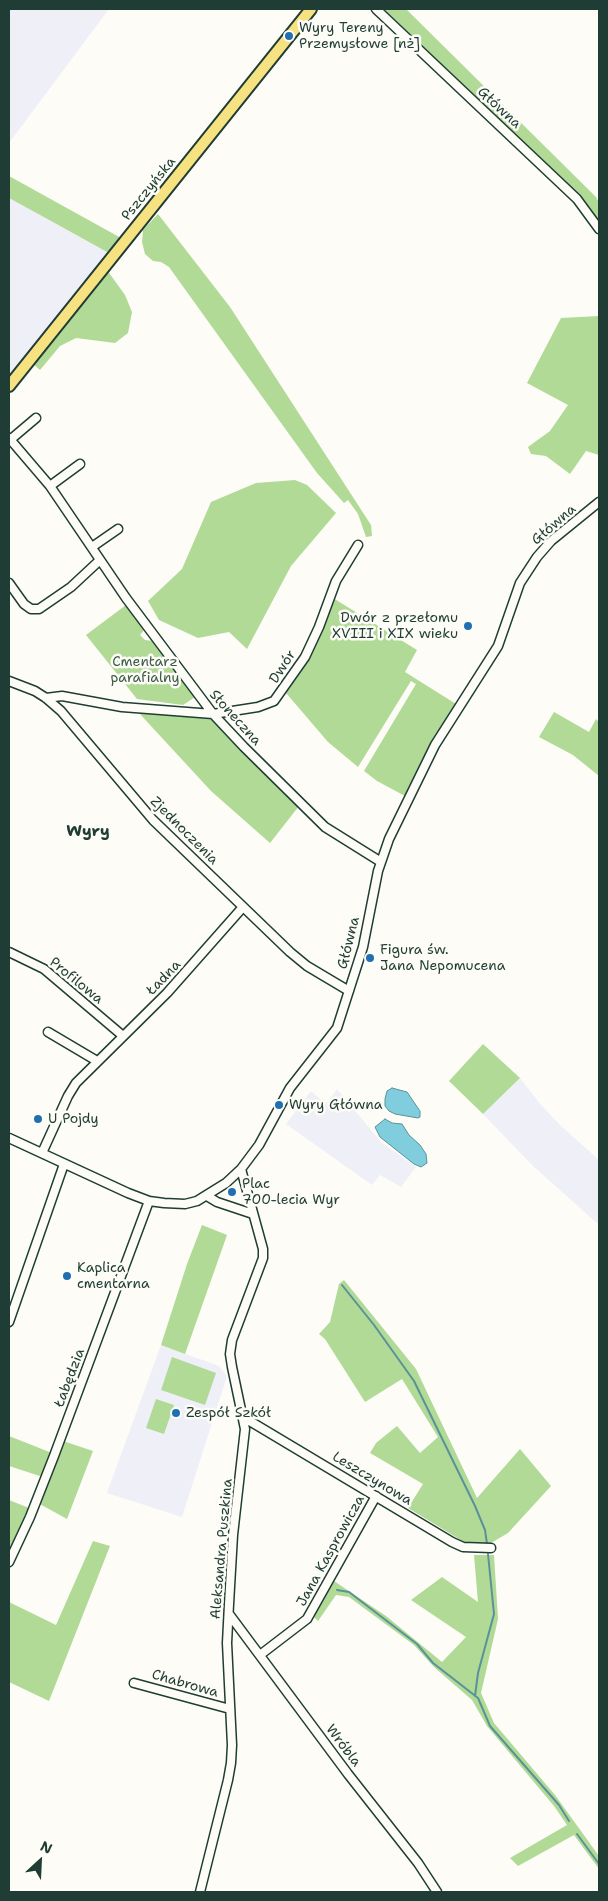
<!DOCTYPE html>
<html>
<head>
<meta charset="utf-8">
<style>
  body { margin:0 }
  #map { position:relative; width:608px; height:1901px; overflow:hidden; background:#fdfcf7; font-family:"Shantell Sans",sans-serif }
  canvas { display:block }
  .frame { position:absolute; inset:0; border:10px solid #1f3d34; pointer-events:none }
  .north { position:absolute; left:15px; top:1836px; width:50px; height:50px; -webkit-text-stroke:4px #fdfcf7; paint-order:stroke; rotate:25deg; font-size:14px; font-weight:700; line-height:20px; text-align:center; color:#1f3d34 }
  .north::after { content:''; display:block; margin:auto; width:18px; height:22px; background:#1f3d34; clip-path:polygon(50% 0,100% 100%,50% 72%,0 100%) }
</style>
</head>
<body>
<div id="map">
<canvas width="608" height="1901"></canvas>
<div class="frame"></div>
<div class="north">N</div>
</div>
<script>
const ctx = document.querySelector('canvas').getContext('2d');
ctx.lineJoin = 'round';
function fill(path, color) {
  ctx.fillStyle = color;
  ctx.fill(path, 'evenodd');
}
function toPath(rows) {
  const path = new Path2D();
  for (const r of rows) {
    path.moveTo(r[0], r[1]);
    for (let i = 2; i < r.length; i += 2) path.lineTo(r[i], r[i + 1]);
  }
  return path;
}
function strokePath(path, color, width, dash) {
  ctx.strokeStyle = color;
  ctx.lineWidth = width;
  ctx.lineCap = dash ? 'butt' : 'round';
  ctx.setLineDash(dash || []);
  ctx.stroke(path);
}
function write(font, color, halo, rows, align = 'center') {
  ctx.font = font + ' "Shantell Sans",sans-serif';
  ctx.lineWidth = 5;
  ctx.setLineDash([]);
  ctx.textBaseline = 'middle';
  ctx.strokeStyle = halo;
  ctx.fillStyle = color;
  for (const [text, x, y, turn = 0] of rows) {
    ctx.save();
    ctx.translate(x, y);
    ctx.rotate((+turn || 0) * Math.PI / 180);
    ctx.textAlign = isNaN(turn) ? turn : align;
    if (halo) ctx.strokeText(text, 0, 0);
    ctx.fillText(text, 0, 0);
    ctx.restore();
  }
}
fill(toPath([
  [9,9,109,9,9,143],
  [9,198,107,252,80,292,9,376],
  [520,1078,541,1105,560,1125,599,1160,599,1225,532,1165,483,1114],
  [337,1089,381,1142,416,1167,401,1187,380,1175,372,1185,286,1124,311,1091,326,1104],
  [161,1345,219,1366,227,1376,182,1517,107,1493]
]), '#efeff8');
fill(toPath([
  [384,9,406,9,596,197,599,203,599,222,583,199],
  [9,176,121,238,107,252,51,221,9,198],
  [158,214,230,307,371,525,372,536,366,537,358,514,348,500,344,503,317,473,169,267,161,262,153,261,145,254,142,242,143,230],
  [107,270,125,295,132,312,128,333,115,343,76,338,60,346,40,370,32,363],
  [599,316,599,455,586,451,570,474,546,456,531,454,528,447,550,431,568,405,527,383,561,318],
  [295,480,307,485,336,513,291,566,247,649,229,632,198,638,159,620,148,601,182,569,211,502,256,483],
  [333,598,417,650,405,672,456,704,405,796,377,781,364,771,416,684,411,681,358,767,328,742,286,693,312,652],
  [126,605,144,630,140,635,145,640,153,641,195,697,183,705,137,699,86,635],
  [554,712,589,732,596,719,599,722,599,776,573,755,539,737],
  [139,713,212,716,299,806,270,843,211,791],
  [483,1044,520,1078,483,1114,449,1081],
  [202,1225,227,1235,185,1354,161,1345,187,1264],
  [344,1280,416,1369,477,1498,520,1449,551,1486,508,1533,491,1543,482,1545,464,1542,408,1508,423,1484,370,1453,376,1443,397,1426,420,1453,438,1437,402,1379,365,1402,325,1339,319,1334,330,1322,339,1284],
  [172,1357,216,1373,205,1405,161,1390],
  [156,1399,174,1405,164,1434,146,1428],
  [9,1436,52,1453,63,1441,93,1451,67,1519,38,1503,49,1479,9,1466],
  [9,1500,29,1508,9,1555],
  [93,1541,110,1546,49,1701,9,1682,9,1602,56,1625],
  [474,1555,494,1555,498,1619,481,1693,494,1723,555,1795,599,1856,599,1869,574,1835,518,1866,510,1858,567,1825,554,1806,487,1726,472,1700,434,1667,414,1645,349,1597,336,1595,318,1621,314,1617,334,1581,386,1616,442,1662,466,1637,411,1600,442,1577,478,1602]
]), '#b1da96');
const water = toPath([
  [392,1088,407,1092,420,1111,420,1117,418,1118,395,1114,389,1111,385,1106,385,1099,387,1091,392,1088],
  [385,1119,392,1123,402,1124,409,1135,420,1145,426,1154,427,1163,421,1167,414,1164,380,1137,375,1127,385,1119]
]);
fill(water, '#7fcddd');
strokePath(water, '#599399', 1);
strokePath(toPath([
  [342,1285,374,1325,414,1381,475,1506,485,1530,487,1544],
  [337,1590,349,1592,417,1644,433,1663,478,1698,490,1726,559,1805,569,1821],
  [475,1696,478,1673,494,1614,488,1554],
  [577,1834,599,1864]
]), '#599399', 2);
const minor = toPath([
  [376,9,577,199,599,229],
  [9,438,50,486,126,598,213,714,244,747,325,827,381,862],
  [10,440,36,418],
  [50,486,80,464],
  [92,547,118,529],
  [9,583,24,604,31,609,39,609,71,587,100,560],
  [9,681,35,691,46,698,61,711,153,820,290,952,307,966,349,991],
  [46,698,62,696,122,707,213,714,258,707,274,701,305,657,319,627,336,581,358,545],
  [9,952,44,969,123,1036],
  [48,1032,97,1061],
  [9,1138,128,1193,149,1201,164,1203,185,1204,197,1201,226,1183,241,1169,259,1145,290,1088,337,1028,363,947,378,871,389,839,435,745,498,646,520,583,537,557,551,541,599,502],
  [42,1153,68,1096,76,1083,167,993,243,907],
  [207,1196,217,1202,253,1214],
  [9,1322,64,1164],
  [243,1417,452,1542,463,1547,491,1548],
  [9,1562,30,1517,54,1456,149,1201],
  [229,1614,348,1774,418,1863,437,1892],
  [260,1655,307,1619,376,1496],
  [134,1683,230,1709],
  [200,1892,228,1780,231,1763,232,1745,227,1643,229,1604,233,1535,245,1429,232,1367,230,1354,232,1340,263,1258,263,1249,241,1169]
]);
const major = toPath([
  [9,386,311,9]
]);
strokePath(minor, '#1f3d34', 11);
strokePath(major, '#1f3d34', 14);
strokePath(minor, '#fdfcf7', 8);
strokePath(major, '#f6e281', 10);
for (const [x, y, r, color] of [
  [289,36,5,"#1f6fb2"],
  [468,626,5,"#1f6fb2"],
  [370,958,5,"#1f6fb2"],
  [279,1105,5,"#1f6fb2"],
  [38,1119,5,"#1f6fb2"],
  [232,1192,5,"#1f6fb2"],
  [67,1276,5,"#1f6fb2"],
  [176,1413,5,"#1f6fb2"]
]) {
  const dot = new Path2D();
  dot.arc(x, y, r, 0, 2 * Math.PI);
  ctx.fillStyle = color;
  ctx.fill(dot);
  strokePath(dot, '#fdfcf7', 2);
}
write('14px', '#1f3d34', '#fdfcf7', [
  ["Wyry Tereny",299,28],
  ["Przemysłowe [nż]",299,44],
  ["Dwór z przełomu",458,618,"right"],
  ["XVIII i XIX wieku",458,634,"right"],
  ["Figura św.",380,950],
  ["Jana Nepomucena",380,966],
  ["Wyry Główna",289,1105],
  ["U Pojdy",48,1119],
  ["Plac",242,1184],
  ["700-lecia Wyr",242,1200],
  ["Kaplica",77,1268],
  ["cmentarna",77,1284],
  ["Zespół Szkół",186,1413]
], 'left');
write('14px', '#1f3d34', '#fdfcf7', [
  ["Główna",499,108,43],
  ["Pszczyńska",149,189,-51],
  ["Główna",554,525,-41],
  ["Dwór",283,667,-57],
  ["Słoneczna",235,718,48],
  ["Zjednoczenia",184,831,45],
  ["Główna",349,943,-76],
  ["Ładna",164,978,-46],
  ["Profilowa",76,981,39],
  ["Łabędzia",70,1378,-69],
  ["Leszczynowa",372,1479,31],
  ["Aleksandra Puszkina",222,1549,-85],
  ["Jana Kasprowicza",331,1551,-61],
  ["Chabrowa",185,1684,16],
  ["Wróbla",343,1746,53]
]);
write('14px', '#3c5c48', '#fdfcf7', [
  ["Cmentarz",145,662],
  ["parafialny",145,678]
]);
write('bold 16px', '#1f3d34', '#fdfcf7', [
  ["Wyry",88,832]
]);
</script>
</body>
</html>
